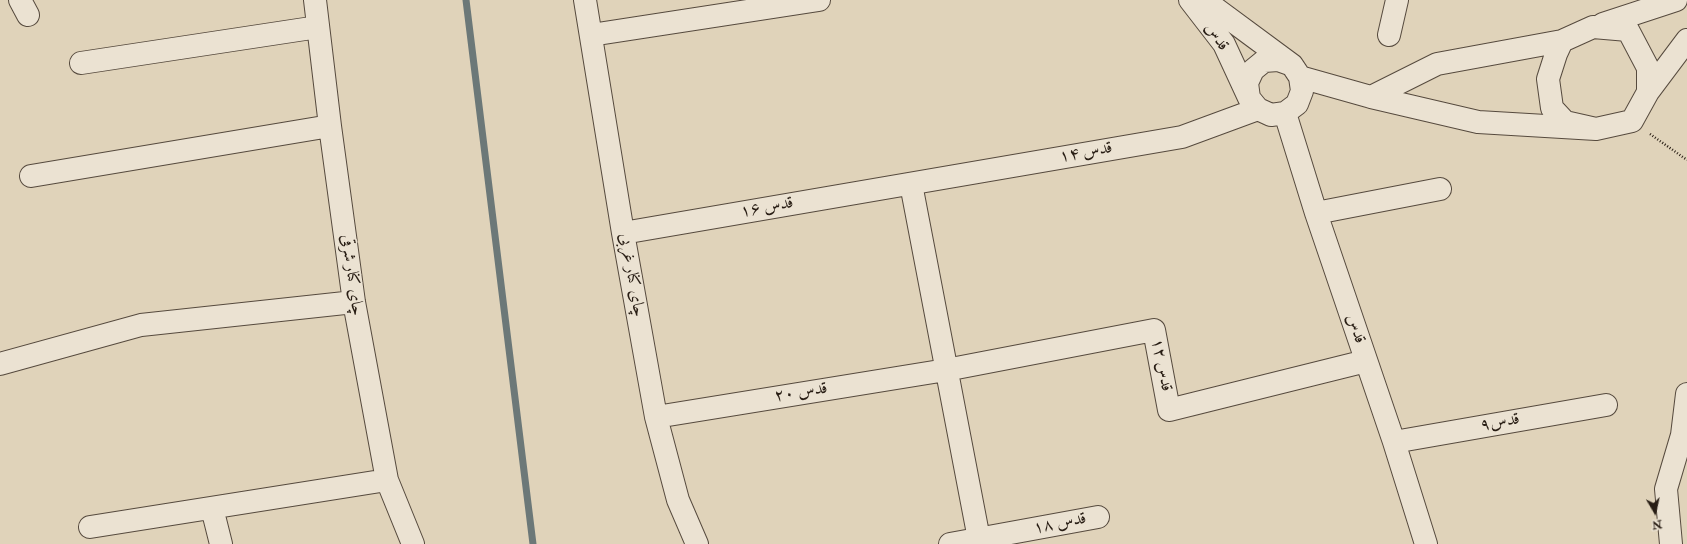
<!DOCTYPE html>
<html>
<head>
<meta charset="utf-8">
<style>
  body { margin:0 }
  #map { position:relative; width:1687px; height:544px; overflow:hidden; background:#e0d3ba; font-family:"IM FELL Double Pica",serif }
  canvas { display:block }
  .north { position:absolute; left:1635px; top:492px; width:40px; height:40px; -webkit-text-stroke:3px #ebe2d2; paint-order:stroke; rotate:171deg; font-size:11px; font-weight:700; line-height:16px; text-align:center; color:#281d14 }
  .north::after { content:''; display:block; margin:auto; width:14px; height:18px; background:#281d14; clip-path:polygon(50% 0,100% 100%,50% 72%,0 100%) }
</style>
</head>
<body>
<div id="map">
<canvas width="1687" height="544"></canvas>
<div class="north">N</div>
</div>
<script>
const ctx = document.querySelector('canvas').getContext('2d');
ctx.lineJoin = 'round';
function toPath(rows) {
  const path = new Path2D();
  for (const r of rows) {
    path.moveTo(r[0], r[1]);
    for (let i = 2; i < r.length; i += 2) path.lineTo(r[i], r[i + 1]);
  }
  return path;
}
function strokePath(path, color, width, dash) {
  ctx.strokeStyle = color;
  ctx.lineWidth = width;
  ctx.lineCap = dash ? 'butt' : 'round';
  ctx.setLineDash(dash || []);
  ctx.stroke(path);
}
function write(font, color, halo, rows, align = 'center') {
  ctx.font = font + ' "IM FELL Double Pica",Amiri,serif';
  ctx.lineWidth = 3;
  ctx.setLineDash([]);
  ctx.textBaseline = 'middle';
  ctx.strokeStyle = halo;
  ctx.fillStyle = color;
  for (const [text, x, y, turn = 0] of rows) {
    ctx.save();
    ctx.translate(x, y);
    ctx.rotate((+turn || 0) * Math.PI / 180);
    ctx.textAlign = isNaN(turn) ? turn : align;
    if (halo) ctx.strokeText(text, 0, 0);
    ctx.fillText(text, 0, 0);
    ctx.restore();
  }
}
strokePath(toPath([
  [466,0,533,544]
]), '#6c7878', 7);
const minor = toPath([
  [20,0,28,15],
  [315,0,330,126,354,302,387,480,413,544],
  [585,0,623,233,656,417,678,500,697,544],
  [1190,0,1224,44,1249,98],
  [1204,0,1292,65,1300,77,1302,91,1297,104,1285,113,1271,115,1258,109,1249,98,1247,83,1253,70,1264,61,1278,60,1292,65],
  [1603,24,1676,0],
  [591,35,819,0],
  [1389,35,1397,0],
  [1562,41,1556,54,1548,79,1552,108,1565,122,1596,129,1632,121,1648,92,1648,68,1628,30,1593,27,1562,41,1437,64,1371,97,1478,122,1596,129],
  [81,63,318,27],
  [1300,77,1371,97],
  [1648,92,1687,40],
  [1285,113,1316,213,1394,442,1426,544],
  [31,176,330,126],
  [911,184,979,539],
  [1316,213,1440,189],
  [623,233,1182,137,1258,109],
  [0,364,141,325,354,302],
  [656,417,946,370,1154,330,1169,410,1366,361],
  [1394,442,1606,405],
  [212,508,221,544],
  [90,527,387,480],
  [950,544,1098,517],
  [1671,544,1666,489,1682,435,1687,394]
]);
strokePath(minor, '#564a3e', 24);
strokePath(toPath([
  [1650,134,1687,160]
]), '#281d14', 2.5, [1, 2]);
strokePath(minor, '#ebe2d2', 22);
write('17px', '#281d14', '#ebe2d2', [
  ["قدس",1216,37,56],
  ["قدس ۱۴",1086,153,-10],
  ["قدس ۱۶",767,208,-10],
  ["چای کنار شرقی",351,275,82],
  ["چای کنار غربی",631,275,80],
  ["قدس",1355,329,71],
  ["قدس ۱۲",1161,365,79],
  ["قدس ۲۰",801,393,-9],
  ["قدس۹",1500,423,-10],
  ["قدس ۱۸",1060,524,-11]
]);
</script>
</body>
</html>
